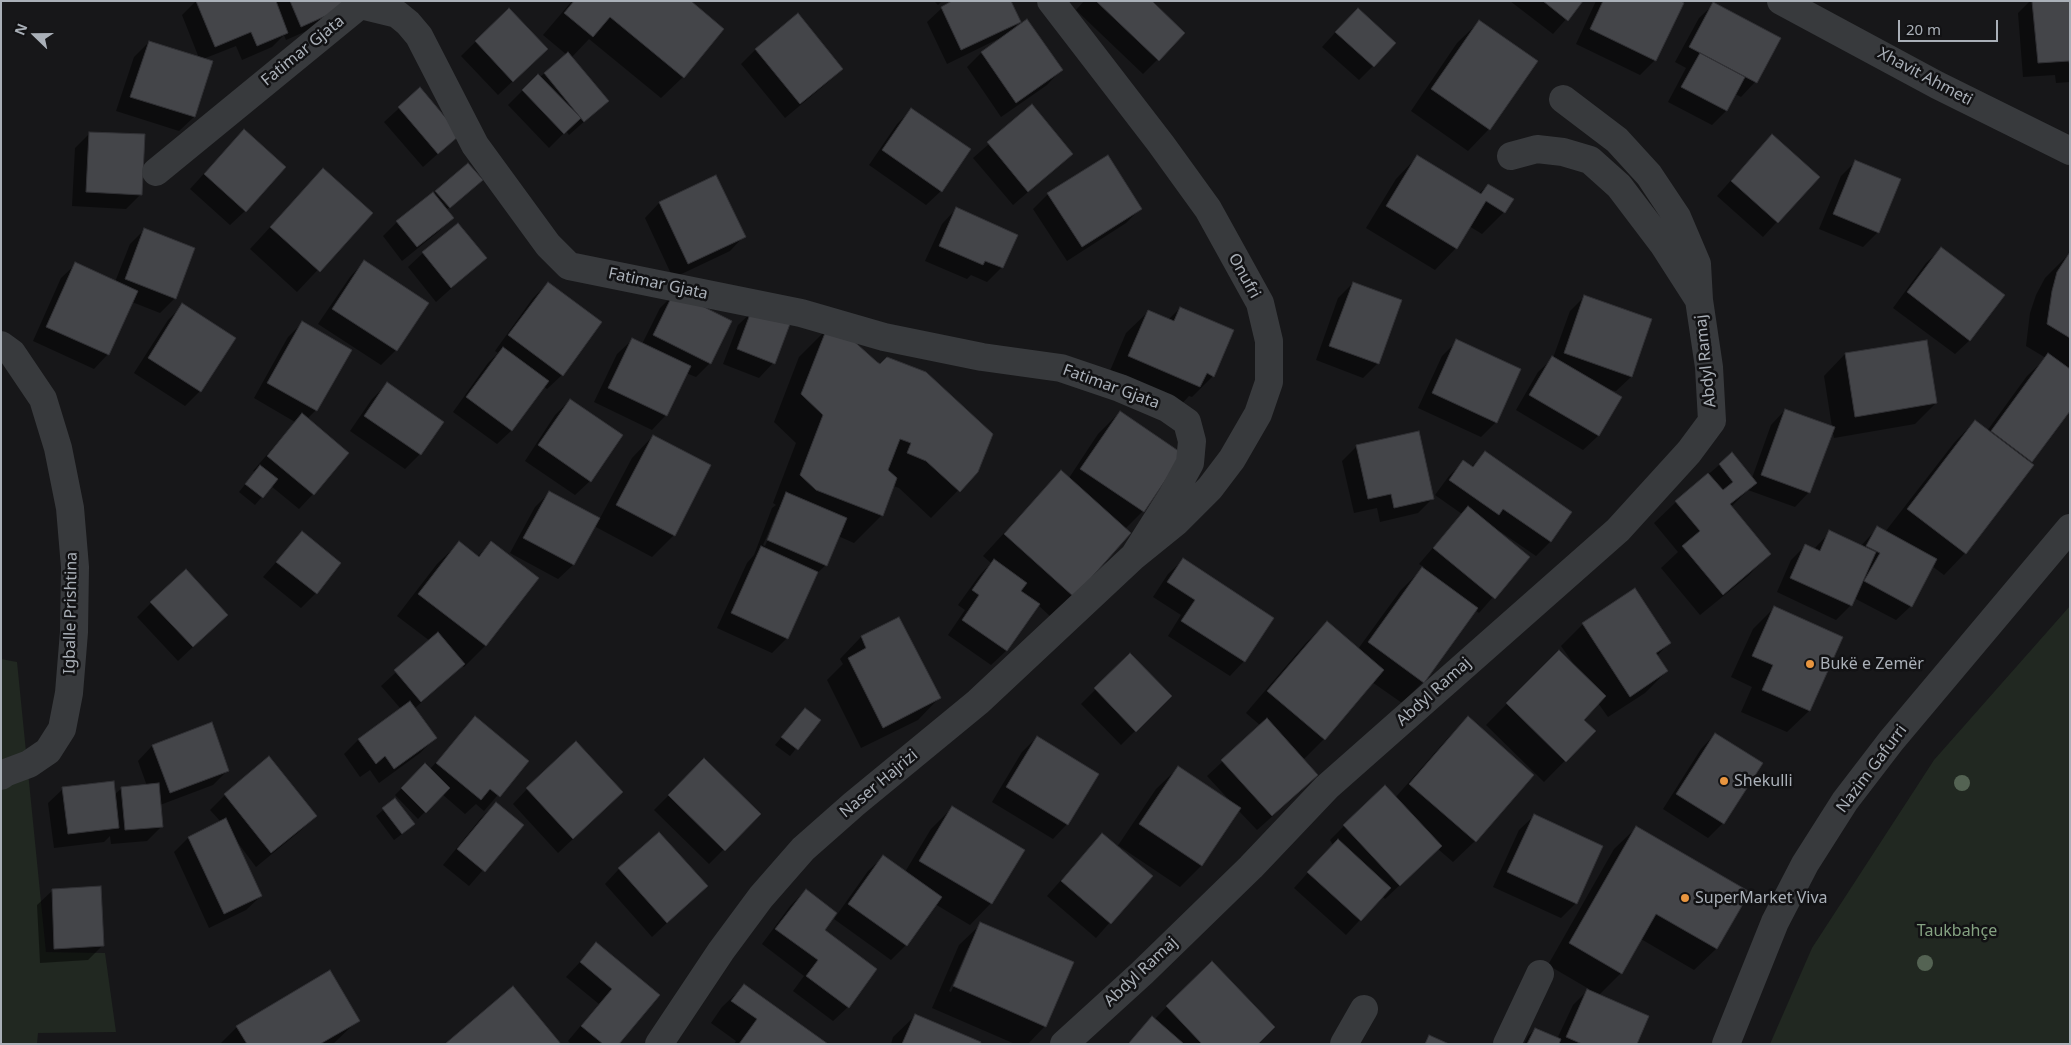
<!DOCTYPE html>
<html>
<head>
<meta charset="utf-8">
<style>
  body { margin:0 }
  #map { position:relative; width:2071px; height:1045px; overflow:hidden; background:#171719; font-family:"Noto Sans",sans-serif }
  canvas { display:block }
  .frame { position:absolute; inset:0; border:2px solid #aab0b8; pointer-events:none }
  .north { position:absolute; left:10px; top:10px; width:50px; height:50px; -webkit-text-stroke:4px #121214; paint-order:stroke; rotate:292deg; font-size:14px; font-weight:700; line-height:20px; text-align:center; color:#aab0b8 }
  .north::after { content:''; display:block; margin:auto; width:18px; height:22px; background:#aab0b8; clip-path:polygon(50% 0,100% 100%,50% 72%,0 100%) }
  .scale { position:absolute; left:1898px; top:20px; width:100px; height:22px; box-sizing:border-box; border:2px solid #aab0b8; border-top:0; padding-left:6px; font-size:15px; line-height:18px; white-space:nowrap; color:#aab0b8; -webkit-text-stroke:4px #121214; paint-order:stroke }
</style>
</head>
<body>
<div id="map">
<canvas width="2071" height="1045"></canvas>
<div class="frame"></div>
<div class="north">N</div>
<div class="scale">20 m</div>
</div>
<script>
const ctx = document.querySelector('canvas').getContext('2d');
ctx.lineJoin = 'round';
function fill(path, color) {
  ctx.fillStyle = color;
  ctx.fill(path, 'evenodd');
}
function toPath(rows) {
  const path = new Path2D();
  for (const r of rows) {
    path.moveTo(r[0], r[1]);
    for (let i = 2; i < r.length; i += 2) path.lineTo(r[i], r[i + 1]);
  }
  return path;
}
function strokePath(path, color, width, dash) {
  ctx.strokeStyle = color;
  ctx.lineWidth = width;
  ctx.lineCap = dash ? 'butt' : 'round';
  ctx.setLineDash(dash || []);
  ctx.stroke(path);
}
function write(font, color, halo, rows, align = 'center') {
  ctx.font = font + ' "Noto Sans",sans-serif';
  ctx.lineWidth = 5;
  ctx.setLineDash([]);
  ctx.textBaseline = 'middle';
  ctx.strokeStyle = halo;
  ctx.fillStyle = color;
  for (const [text, x, y, turn = 0] of rows) {
    ctx.save();
    ctx.translate(x, y);
    ctx.rotate((+turn || 0) * Math.PI / 180);
    ctx.textAlign = isNaN(turn) ? turn : align;
    if (halo) ctx.strokeText(text, 0, 0);
    ctx.fillText(text, 0, 0);
    ctx.restore();
  }
}
fill(toPath([
  [2070,606,2070,1044,1770,1044,1812,948,1934,760],
  [1,659,17,662,46,952,105,953,116,1032,38,1033,37,1044,1,1044]
]), '#212821');
fill(toPath([
  [196,1,349,1,336,18,286,40,284,35,272,47,242,60,236,46,203,59,212,62,194,117,179,131,116,111,134,57,149,42,199,58,182,15],
  [572,1,689,1,683,77,661,98,589,39,571,58,607,101,569,135,566,131,549,148,508,105,538,75,540,77,567,55,543,35],
  [934,1,942,1,938,5],
  [1084,1,1150,1,1184,33,1143,74,1076,10],
  [1510,1,1582,1,1553,34],
  [1596,1,1678,1,1655,60,1640,75,1576,44],
  [2030,1,2070,1,2070,82,2056,83,2055,75,2023,77,2018,13],
  [1714,4,1779,39,1755,82,1741,97,1735,94,1726,111,1712,125,1668,102,1686,68,1675,62,1699,18],
  [942,8,1019,22,1010,33,1061,70,1047,85,1001,117,967,67,981,53,999,41,998,39,947,64,927,22],
  [509,9,532,63,498,95,461,56],
  [1479,22,1536,62,1489,129,1468,151,1411,111,1457,43],
  [1343,24,1373,66,1359,80,1322,47],
  [756,49,842,69,827,83,785,118,741,64],
  [420,89,459,135,423,167,384,122],
  [1032,106,1072,154,1013,205,973,158],
  [912,109,941,191,926,205,869,165,897,124],
  [90,133,141,194,126,209,72,206,75,148],
  [229,146,245,211,230,225,190,189],
  [1758,150,1818,177,1763,237,1717,196],
  [1417,157,1478,194,1488,185,1504,212,1482,234,1469,226,1456,248,1435,270,1366,228,1396,179],
  [1856,161,1878,232,1863,247,1819,229,1841,176],
  [323,170,371,213,297,292,250,249],
  [716,176,744,236,730,251,673,278,645,218,659,203],
  [474,187,446,210,452,218,438,232,402,261,383,236,397,222,436,192],
  [1048,194,1140,209,1126,223,1067,261,1033,209],
  [956,209,1016,236,1002,267,987,282,971,275,967,279,925,261,942,224],
  [144,230,175,298,160,313,132,302,108,354,94,369,33,341,61,278,76,264,115,282,130,244],
  [1941,249,1970,340,1955,354,1893,308,1926,263],
  [423,253,485,258,436,302,408,267],
  [2070,253,2070,409,2029,463,2033,466,1965,553,1944,575,1932,566,1911,606,1896,620,1854,598,1851,605,1836,620,1777,592,1791,560,1805,546,1814,549,1830,532,1861,546,1877,528,1885,532,1954,443,1975,421,1987,431,2027,376,2046,358,2026,346,2030,313,2036,295,2045,278],
  [364,262,427,303,396,350,381,365,318,324,350,277],
  [548,283,562,375,547,389,543,386,512,430,497,444,453,412,488,363,498,353,495,351,533,298],
  [1353,283,1378,363,1363,378,1316,360,1338,298],
  [674,294,710,363,696,377,686,373,666,415,652,430,594,402,617,354,632,340,642,344,660,308],
  [1585,296,1651,320,1631,377,1616,391,1606,389,1620,398,1598,436,1583,450,1516,410,1538,372,1553,358,1570,311],
  [183,305,200,391,185,406,134,373,168,320],
  [1180,308,1213,376,1192,397,1189,396,1178,408,1107,378,1126,333,1148,312,1168,320],
  [753,311,773,363,759,378,723,364,738,325],
  [302,323,316,410,307,419,313,494,299,509,271,486,255,505,239,492,255,472,253,471,295,422,254,398,288,337],
  [827,329,977,471,931,518,899,488,893,486,882,515,854,543,838,536,826,565,815,575,786,639,772,653,717,628,747,563,754,555,772,508,776,505,773,503,796,443,774,422,799,357],
  [778,510,781,510,765,546,763,545],
  [1457,341,1496,422,1481,437,1418,408,1442,356],
  [1845,354,1936,403,1915,424,1834,438,1832,429,1809,492,1795,507,1748,490,1731,507,1769,554,1748,576,1700,615,1661,568,1678,552,1654,523,1676,502,1732,454,1752,478,1771,425,1785,410,1832,427,1824,376],
  [387,384,442,423,420,454,405,469,350,431,372,399],
  [570,400,590,481,575,495,525,461,555,415],
  [1120,412,1143,511,1125,529,1129,533,1052,618,1038,605,1006,651,991,665,948,635,965,610,958,605,979,576,991,563,983,556,1061,471,1069,478,1098,434],
  [653,436,674,535,652,557,594,526,573,565,558,579,510,553,535,507,549,493,599,520,632,458],
  [1357,446,1433,498,1418,513,1380,522,1377,508,1354,513,1342,461],
  [1485,453,1570,513,1550,542,1536,556,1501,532,1500,534,1528,557,1479,613,1475,610,1423,682,1402,703,1372,682,1324,739,1303,760,1302,790,1257,830,1238,810,1201,866,1180,887,1119,846,1118,848,1151,876,1096,938,1047,896,1102,834,1117,847,1156,789,1178,768,1232,803,1207,776,1261,726,1246,713,1305,644,1327,622,1358,649,1401,590,1424,567,1419,564,1462,514,1435,495,1449,476,1463,462,1471,467],
  [302,533,339,563,316,593,301,608,263,577],
  [459,543,477,557,491,543,537,578,485,646,464,667,462,666,414,709,435,738,420,753,379,783,370,770,360,777,344,754,358,740,401,709,381,686,430,641,397,616,437,564],
  [1183,560,1244,661,1230,676,1168,636,1181,615,1153,597,1168,574],
  [1634,590,1669,643,1657,656,1667,671,1645,693,1608,717,1598,703,1582,720,1594,731,1544,782,1486,725,1559,651,1573,663,1561,646,1583,624],
  [151,603,212,629,178,661,137,617],
  [1774,608,1841,638,1809,711,1787,732,1741,712,1752,687,1731,677,1753,629],
  [899,618,939,698,918,720,861,748,827,680,843,664,840,659,861,637],
  [1130,655,1170,696,1121,745,1081,704],
  [805,709,819,720,790,756,775,745],
  [476,718,527,761,484,811,476,804,465,814,442,794,418,819,395,795,425,765,430,769],
  [1468,718,1532,775,1475,841,1453,862,1438,849,1385,899,1382,896,1346,935,1294,888,1333,845,1330,840,1344,826,1395,798,1446,740],
  [211,724,228,770,213,785,160,805,162,826,147,841,111,844,110,836,104,842,54,848,48,803,63,789,114,795,122,788,147,786,138,761,152,746],
  [1715,734,1723,823,1708,838,1663,809,1701,749],
  [1037,737,1067,824,1053,839,992,802,1022,752],
  [704,760,759,814,709,864,654,810],
  [527,789,607,807,558,853,513,804],
  [225,795,315,816,300,831,256,867,238,843,261,896,246,910,209,928,174,852,188,838,221,822,210,810],
  [395,800,406,831,394,840,376,816],
  [496,803,522,825,469,886,443,865,481,818],
  [952,808,991,903,970,925,935,904,906,945,891,960,834,919,868,871,883,857,905,872,931,829],
  [1534,816,1576,903,1561,918,1493,887,1519,830],
  [1636,828,1748,892,1716,949,1694,970,1641,939,1621,973,1599,995,1636,1044,1524,1044,1528,1036,1535,1029,1557,1039,1573,1005,1589,989,1548,965,1614,849],
  [619,869,706,886,652,937,605,884],
  [806,890,848,1007,833,1021,793,991,804,976,762,944,791,905],
  [52,891,103,945,88,960,40,963,37,905],
  [981,924,1045,1026,1028,1044,1015,1044,932,1008,959,945],
  [968,948,971,948,951,992,949,991],
  [597,944,658,995,617,1044,571,1044,568,1041,599,1004,566,977],
  [744,986,826,1044,734,1044,736,1041,711,1023,722,1007],
  [1181,992,1257,1044,1127,1044,1152,1018,1154,1020],
  [915,1016,979,1044,891,1044,893,1037],
  [358,1020,333,1044,220,1044,237,1027]
]), '#0007');
const building = toPath([
  [196,1,276,1,288,33,257,46,251,32,215,47,196,1],
  [290,1,351,1,352,4,301,27,290,1],
  [574,1,691,1,724,29,684,78,610,17,593,37,564,13,574,1],
  [952,1,1011,1,1021,22,961,50,941,7,952,1],
  [1096,1,1152,1,1185,33,1159,61,1096,1],
  [1543,1,1583,1,1568,21,1543,1],
  [1603,1,1681,1,1684,3,1656,61,1590,29,1603,1],
  [2032,1,2070,1,2070,67,2069,61,2038,63,2032,1],
  [1713,2,1781,38,1757,83,1689,47,1713,2],
  [509,8,548,49,513,82,475,41,509,8],
  [1358,8,1396,43,1374,67,1335,32,1358,8],
  [798,13,843,69,800,104,755,49,798,13],
  [1027,19,1063,70,1016,103,981,52,1027,19],
  [1479,20,1538,61,1490,130,1431,89,1479,20],
  [149,41,213,61,195,117,130,97,149,41],
  [568,52,609,101,584,122,544,73,568,52],
  [1700,53,1745,77,1727,111,1681,87,1700,53],
  [538,74,581,118,564,134,522,90,538,74],
  [420,87,460,135,438,154,398,107,420,87],
  [1032,104,1073,154,1028,192,987,142,1032,104],
  [911,108,971,149,942,192,882,150,911,108],
  [244,129,286,167,246,212,204,174,244,129],
  [89,132,145,134,142,195,86,192,89,132],
  [1772,134,1820,177,1778,223,1731,181,1772,134],
  [1108,155,1142,209,1082,247,1047,193,1108,155],
  [1417,155,1481,194,1488,184,1514,199,1505,213,1486,201,1457,249,1386,206,1417,155],
  [1855,160,1901,179,1879,233,1833,214,1855,160],
  [468,163,483,180,450,208,435,191,468,163],
  [323,168,373,213,320,272,270,227,323,168],
  [716,175,746,237,688,264,659,202,716,175],
  [433,192,454,218,417,247,396,221,433,192],
  [956,207,1018,235,1003,268,985,261,983,265,939,246,956,207],
  [458,223,487,258,451,288,422,252,458,223],
  [144,228,195,248,176,299,125,279,144,228],
  [1941,247,2005,295,1970,341,1907,292,1941,247],
  [2070,252,2070,338,2047,324,2052,291,2057,272,2070,252],
  [364,260,429,303,397,351,332,309,364,260],
  [75,262,138,291,109,355,46,327,75,262],
  [548,282,602,322,563,376,508,335,548,282],
  [1353,282,1402,300,1379,364,1329,346,1353,282],
  [674,292,732,321,711,364,653,335,674,292],
  [1584,295,1652,319,1632,377,1564,353,1584,295],
  [182,303,236,338,201,392,148,358,182,303],
  [1180,307,1234,330,1214,377,1207,373,1200,387,1128,356,1148,310,1174,321,1180,307],
  [752,309,790,324,775,364,737,349,752,309],
  [302,321,352,350,317,411,267,383,302,321],
  [827,328,848,336,877,362,880,364,887,357,926,372,993,434,978,472,960,492,926,461,907,453,911,443,900,439,888,470,897,478,883,516,816,490,800,475,823,415,801,394,827,328],
  [632,338,691,366,667,416,608,388,632,338],
  [1456,339,1521,369,1497,423,1432,393,1456,339],
  [1927,340,1937,403,1855,417,1845,353,1927,340],
  [503,347,549,381,512,431,466,397,503,347],
  [2048,353,2070,369,2070,411,2032,462,1991,431,2048,353],
  [1552,356,1622,397,1599,436,1529,395,1552,356],
  [387,382,444,422,421,455,364,416,387,382],
  [570,399,623,435,591,482,538,445,570,399],
  [1785,409,1835,427,1810,493,1761,475,1785,409],
  [1120,411,1183,454,1144,512,1080,469,1120,411],
  [302,413,349,453,314,495,267,456,302,413],
  [1975,420,2034,465,1966,554,1907,509,1975,420],
  [1419,431,1434,499,1394,508,1391,494,1368,499,1356,445,1419,431],
  [653,435,711,465,675,536,616,505,653,435],
  [1485,451,1572,512,1551,542,1503,509,1499,515,1449,480,1463,460,1473,467,1485,451],
  [1732,452,1757,483,1730,504,1771,554,1723,595,1682,546,1700,531,1675,501,1708,473,1723,490,1733,482,1719,464,1732,452],
  [260,465,278,479,263,498,245,484,260,465],
  [1061,470,1131,533,1074,597,1004,534,1061,470],
  [549,491,600,518,574,565,523,538,549,491],
  [786,492,847,518,827,566,767,540,786,492],
  [1468,506,1530,557,1495,599,1433,548,1468,506],
  [1877,526,1937,559,1912,607,1864,581,1880,553,1866,546,1877,526],
  [1829,530,1876,552,1852,606,1790,578,1805,544,1820,551,1829,530],
  [302,531,341,563,317,594,276,562,302,531],
  [459,541,479,557,491,541,539,578,486,646,418,594,459,541],
  [761,546,818,572,788,639,731,613,761,546],
  [1183,558,1274,618,1245,662,1181,621,1195,600,1167,582,1183,558],
  [994,559,1027,583,1021,591,1040,604,1007,651,962,620,979,595,972,590,994,559],
  [1422,567,1478,608,1424,683,1368,642,1422,567],
  [186,569,228,615,193,647,150,602,186,569],
  [1635,588,1671,643,1656,653,1668,671,1630,697,1582,623,1635,588],
  [1774,606,1843,637,1810,711,1762,690,1773,665,1752,656,1774,606],
  [899,617,941,698,883,728,848,658,866,648,861,636,899,617],
  [1327,621,1384,670,1325,740,1267,691,1327,621],
  [438,632,465,664,421,702,394,670,438,632],
  [1559,650,1606,696,1584,720,1596,731,1566,762,1506,703,1559,650],
  [1130,653,1172,696,1136,732,1094,688,1130,653],
  [410,701,437,738,394,769,385,756,376,764,358,739,410,701],
  [805,708,821,720,798,750,781,737,805,708],
  [475,716,529,761,500,797,490,789,481,800,436,763,475,716],
  [1468,716,1534,775,1476,842,1409,784,1468,716],
  [1267,718,1318,775,1272,816,1221,760,1267,718],
  [212,722,229,771,170,793,152,745,212,722],
  [1715,733,1763,763,1724,824,1676,794,1715,733],
  [1037,736,1099,774,1068,825,1006,787,1037,736],
  [576,741,623,792,573,839,526,788,576,741],
  [269,756,317,816,271,853,224,794,269,756],
  [704,758,761,814,725,851,668,795,704,758],
  [425,763,450,788,426,813,401,788,425,763],
  [1178,766,1241,808,1202,866,1139,824,1178,766],
  [114,781,119,828,68,834,62,787,114,781],
  [159,783,163,827,125,830,121,787,159,783],
  [1385,785,1442,846,1400,886,1343,825,1385,785],
  [395,798,415,824,402,834,382,808,395,798],
  [496,802,524,825,485,872,457,849,496,802],
  [952,806,1025,850,992,904,919,861,952,806],
  [1534,814,1603,846,1577,904,1507,872,1534,814],
  [226,818,262,896,224,914,188,837,226,818],
  [1636,826,1750,892,1717,949,1656,914,1622,974,1569,943,1636,826],
  [659,832,708,886,667,923,618,868,659,832],
  [1102,833,1153,876,1111,924,1061,881,1102,833],
  [1338,839,1391,888,1361,921,1307,872,1338,839],
  [883,855,942,897,907,946,848,904,883,855],
  [101,886,104,946,54,949,52,889,101,886],
  [806,889,837,913,825,930,877,969,849,1008,806,976,818,960,775,929,806,889],
  [980,922,1074,962,1046,1027,953,986,980,922],
  [596,942,660,995,619,1044,603,1044,581,1026,612,989,580,962,596,942],
  [1212,961,1275,1027,1258,1044,1202,1044,1166,1006,1212,961],
  [330,970,360,1021,320,1044,247,1044,236,1026,330,970],
  [744,984,828,1044,739,1044,757,1019,731,1001,744,984],
  [513,986,561,1044,445,1044,513,986],
  [1587,989,1649,1016,1637,1044,1582,1044,1566,1037,1587,989],
  [915,1014,981,1042,980,1044,902,1044,915,1014],
  [1152,1016,1184,1044,1128,1044,1152,1016],
  [1535,1028,1561,1039,1559,1044,1527,1044,1535,1028],
  [1429,1035,1449,1044,1425,1044,1429,1035]
]);
fill(building, '#444549');
strokePath(building, '#313135', 1);
strokePath(toPath([
  [1781,1,1937,85,2070,151],
  [1511,156,1537,149,1563,152,1590,160,1619,186,1663,244,1697,297],
  [156,172,360,5,397,14,408,23,419,36,475,145,548,245,569,266,801,313,884,337,982,357,1061,368,1120,388,1167,408,1187,422,1192,441,1190,463,1172,496,1134,556],
  [1,345,12,353,43,399,58,448,70,508,75,567,74,632,69,693,62,729,48,751,29,764,5,773,1,776],
  [659,1044,721,951,761,897,803,849,854,804,978,702,1134,556,1176,522,1210,488,1232,459,1258,414,1269,382,1269,341,1260,303,1208,209,1161,144,1051,1],
  [1064,1044,1142,973,1251,867,1327,787,1618,530,1689,452,1712,421,1709,367,1699,300,1697,264,1677,217,1649,175,1617,140,1563,99],
  [1344,1044,1364,1009],
  [1507,1044,1540,974],
  [1726,1044,1775,922,1805,864,1845,801,1891,741,2070,528]
]), '#383a3d', 28);
ctx.fillStyle = '#546353';
for (const [x, y] of [
  [1962,783],
  [1925,963]
]) {
  ctx.beginPath();
  ctx.arc(x, y, 8, 0, 2 * Math.PI);
  ctx.fill();
}
for (const [x, y, r, color] of [
  [1810,664,5,"#e8953f"],
  [1724,781,5,"#e8953f"],
  [1685,898,5,"#e8953f"]
]) {
  const dot = new Path2D();
  dot.arc(x, y, r, 0, 2 * Math.PI);
  ctx.fillStyle = color;
  ctx.fill(dot);
  strokePath(dot, '#121214', 2);
}
write('16px', '#aab0b8', '#121214', [
  ["Fatimar Gjata",303,51,-39],
  ["Xhavit Ahmeti",1925,77,28],
  ["Onufri",1244,276,61],
  ["Fatimar Gjata",658,284,12],
  ["Abdyl Ramaj",1706,361,-96],
  ["Fatimar Gjata",1111,387,20],
  ["Igballe Prishtina",71,613,-89],
  ["Abdyl Ramaj",1434,692,-42],
  ["Nazim Gafurri",1872,769,-53],
  ["Naser Hajrizi",879,784,-40],
  ["Abdyl Ramaj",1141,972,-43]
]);
write('16px', '#aab0b8', '#121214', [
  ["Bukë e Zemër",1820,664],
  ["Shekulli",1734,781],
  ["SuperMarket Viva",1695,898]
], 'left');
write('16px', '#85a282', '#121214', [
  ["Taukbahçe",1957,931]
]);
</script>
</body>
</html>
